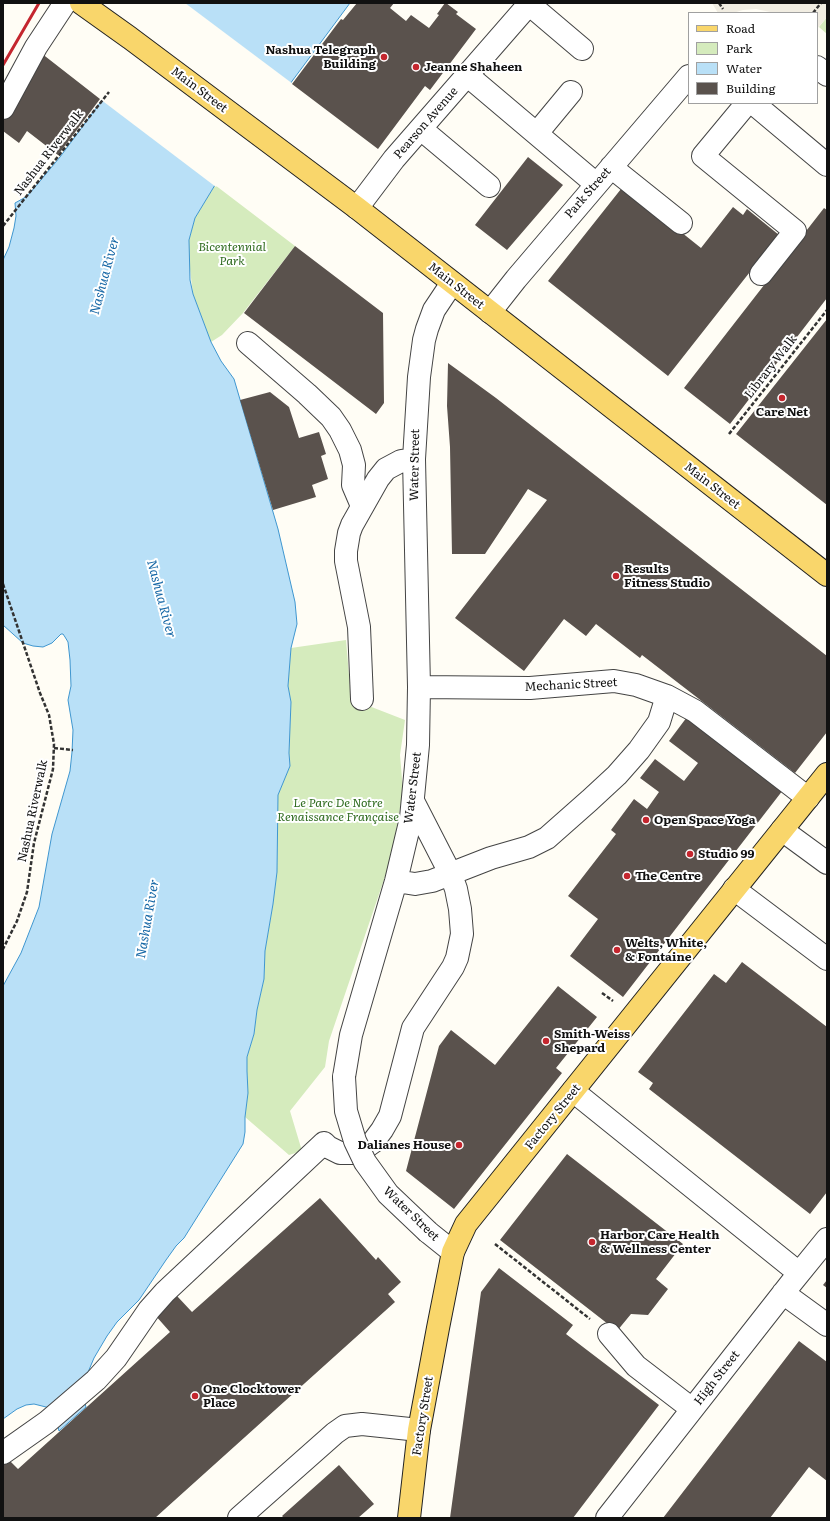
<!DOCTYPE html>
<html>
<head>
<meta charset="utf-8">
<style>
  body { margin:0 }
  #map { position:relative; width:830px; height:1521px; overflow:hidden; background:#fffdf5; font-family:Literata,serif }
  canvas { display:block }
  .frame { position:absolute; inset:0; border:4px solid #111; pointer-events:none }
  .legend { position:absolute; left:688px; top:12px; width:130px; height:92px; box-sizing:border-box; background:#fff; border:1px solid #a0a0a0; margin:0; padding:5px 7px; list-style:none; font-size:12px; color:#111 }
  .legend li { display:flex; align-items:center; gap:8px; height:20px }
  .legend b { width:20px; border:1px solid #a0a0a0 }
</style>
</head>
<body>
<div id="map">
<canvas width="830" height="1521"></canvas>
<div class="frame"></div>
<ul class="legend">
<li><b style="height:5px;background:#f9d66b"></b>Road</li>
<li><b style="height:11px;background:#d5ebbd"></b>Park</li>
<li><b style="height:11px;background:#b9e0f7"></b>Water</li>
<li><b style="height:11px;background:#5a524d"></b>Building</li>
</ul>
</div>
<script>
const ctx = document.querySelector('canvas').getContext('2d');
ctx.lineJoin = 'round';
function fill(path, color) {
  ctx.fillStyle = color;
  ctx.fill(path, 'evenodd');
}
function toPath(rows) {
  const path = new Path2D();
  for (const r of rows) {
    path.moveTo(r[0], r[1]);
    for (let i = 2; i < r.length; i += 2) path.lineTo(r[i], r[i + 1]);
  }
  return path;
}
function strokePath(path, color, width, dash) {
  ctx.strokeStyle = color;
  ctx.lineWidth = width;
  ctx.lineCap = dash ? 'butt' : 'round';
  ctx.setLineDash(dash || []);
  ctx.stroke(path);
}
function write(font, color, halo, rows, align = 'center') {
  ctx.font = font + ' Literata,serif';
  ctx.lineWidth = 4;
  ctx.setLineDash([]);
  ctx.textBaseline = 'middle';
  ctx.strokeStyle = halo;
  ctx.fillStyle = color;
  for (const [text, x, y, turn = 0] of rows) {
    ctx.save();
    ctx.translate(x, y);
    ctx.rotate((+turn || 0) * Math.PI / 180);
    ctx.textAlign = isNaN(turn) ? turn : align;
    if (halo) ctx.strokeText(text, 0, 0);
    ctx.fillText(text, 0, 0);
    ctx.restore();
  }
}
fill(toPath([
  [827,17,827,34,819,27],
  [215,185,295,246,243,313,222,335,211,342,193,294,188,253,189,240,195,218],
  [346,640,351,699,405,720,400,755,403,791,391,859,329,1041,325,1067,290,1111,302,1151,289,1155,245,1117,248,1093,247,1071,247,1057,254,1034,257,1010,264,979,265,951,273,904,277,872,278,795,290,766,289,753,291,702,288,686,291,648]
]), '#d5ebbd');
fill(toPath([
  [712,3,827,3,827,17,817,29,817,13,775,13,756,9,743,10,733,13,718,13]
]), '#f1ede2');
const water = toPath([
  [174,3,350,3,215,185,195,218,189,240,190,280,193,294,211,342,221,361,234,379,278,529,295,602,297,624,291,648,288,686,291,702,289,753,290,766,278,795,277,872,273,904,265,951,264,979,257,1010,254,1034,247,1057,247,1071,248,1093,245,1117,245,1132,243,1144,184,1238,176,1246,166,1260,139,1300,117,1322,107,1336,94,1358,81,1389,86,1407,59,1431,54,1409,34,1404,26,1405,17,1409,3,1419,3,986,21,953,39,907,52,834,70,771,72,752,73,730,68,700,71,686,70,660,68,642,65,637,63,634,61,634,52,643,43,647,33,646,23,643,3,625,3,260,9,247,14,228,16,216,15,203,24,198,30,193,60,157,174,3]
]);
fill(water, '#b9e0f7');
strokePath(water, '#3f96cf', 1);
fill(toPath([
  [172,3,185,3,293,84,216,187,100,99]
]), '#fffdf5');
fill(toPath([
  [357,3,394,3,390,8,406,21,411,15,429,28,439,15,437,14,445,3,446,3,458,12,456,14,476,29,430,90,425,86,378,149,292,84,341,19,343,20],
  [41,53,100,99,58,155,27,131,19,143,3,131,3,122],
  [528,157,563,185,507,250,475,225],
  [621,189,668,227,671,224,701,248,733,207,743,215,747,209,779,235,668,376,548,281],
  [824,208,827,210,827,298,730,424,684,388],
  [295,246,383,313,384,403,376,414,244,313],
  [827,319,827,505,736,434],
  [448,363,496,398,827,656,827,732,795,773,642,655,640,658,596,624,586,636,564,619,524,671,455,618,547,500,528,489,485,554,452,554,450,447,447,406],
  [270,392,289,407,299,438,319,432,326,454,321,456,328,479,312,485,316,497,273,510,240,400],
  [687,717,783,790,623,997,570,956,598,919,568,896,616,834,611,830,634,799,647,809,659,792,640,778,655,759,684,781,698,763,669,741],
  [742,962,827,1027,827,1192,810,1214,649,1089,653,1083,638,1072,714,974,726,983],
  [558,986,597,1017,556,1068,562,1073,454,1209,406,1171,439,1046,451,1030,495,1065],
  [567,1154,683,1244,656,1279,668,1289,648,1315,631,1314,617,1331,500,1240],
  [320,1198,376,1260,378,1257,401,1282,388,1294,395,1302,155,1518,3,1518,3,1465,9,1460,18,1469,170,1332,155,1315,177,1296,192,1312],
  [499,1268,573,1325,566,1334,659,1405,573,1518,450,1518,481,1292],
  [827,1280,827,1288,823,1285],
  [799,1341,827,1362,827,1481,809,1467,770,1518,663,1518],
  [339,1465,374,1504,358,1518,284,1518,282,1516]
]), '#5a524d');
const minor = toPath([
  [529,4,582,49],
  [817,67,827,75],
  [467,75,596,184],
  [747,103,703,156,795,231,761,274],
  [753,103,827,165],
  [3,108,36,47,65,3],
  [421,129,489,186],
  [537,133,571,92],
  [611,167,681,223],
  [357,208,394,159,530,3],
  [490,312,516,279,689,76],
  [248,343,307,394,331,417,340,430,350,450,354,465,353,485,362,506],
  [419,687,530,688,614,681,636,685,667,696,695,711,808,798],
  [362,699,359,627,346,561,346,551,349,533,352,525,378,479,386,469,401,461,414,459],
  [782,830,827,863],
  [396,881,415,884,432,881,491,858,529,847,547,838,590,800,617,775,639,750,659,722,667,696],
  [734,889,827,959],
  [344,1077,351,1035,396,881,411,818,418,745,419,687,414,459,419,377,424,340,427,329,434,310,452,283],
  [573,1091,799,1273],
  [428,1232,453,1252],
  [783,1293,827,1325],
  [609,1334,636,1366,692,1409],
  [3,1453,47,1422,96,1380,116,1358,149,1310,165,1292,324,1143,328,1147,340,1153,353,1153,366,1147,373,1142,382,1130,390,1116,413,1028,453,967,457,958,462,934,460,909,456,889,451,875,413,801],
  [239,1518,335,1433,345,1426,362,1424,419,1430],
  [607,1518,792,1282,827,1239]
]);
const major = toPath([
  [81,3,130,38,357,208,827,575],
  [409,1518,419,1430,438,1328,453,1252,466,1224,827,774]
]);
strokePath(minor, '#444', 24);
strokePath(major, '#222', 24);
strokePath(toPath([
  [719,3,723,9],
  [813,13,821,3],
  [3,226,109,92],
  [729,434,827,310],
  [3,584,40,693,49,715,54,744,53,769,34,843,27,892,17,921,3,949],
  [54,748,73,750],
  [602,993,613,1001],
  [495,1244,590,1319]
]), '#333', 2.5, [4, 2]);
strokePath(minor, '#fff', 22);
strokePath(major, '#f9d66b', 22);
strokePath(toPath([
  [3,65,39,3]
]), '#c4262e', 3);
const minorBridge = toPath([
  [344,1077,346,1111,355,1141,365,1162,388,1194,428,1232]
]);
strokePath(minorBridge, '#444', 24, []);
strokePath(minorBridge, '#fff', 22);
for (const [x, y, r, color] of [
  [384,57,4,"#c4262e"],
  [416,67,4,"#c4262e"],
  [782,398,4,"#c4262e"],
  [616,576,4,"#c4262e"],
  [646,820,4,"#c4262e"],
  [690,854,4,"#c4262e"],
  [627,876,4,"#c4262e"],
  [617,950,4,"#c4262e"],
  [546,1041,4,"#c4262e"],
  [459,1145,4,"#c4262e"],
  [592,1242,4,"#c4262e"],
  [195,1396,4,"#c4262e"]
]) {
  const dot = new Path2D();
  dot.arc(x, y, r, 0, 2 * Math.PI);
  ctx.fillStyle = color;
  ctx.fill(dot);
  strokePath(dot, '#fff', 1.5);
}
write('bold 12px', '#111', '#fff', [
  ["Nashua Telegraph",376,50,"right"],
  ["Building",376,64,"right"],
  ["Jeanne Shaheen",424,67],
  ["Care Net",782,412,"center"],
  ["Results",624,569],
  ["Fitness Studio",624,583],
  ["Open Space Yoga",654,820],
  ["Studio 99",698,854],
  ["The Centre",635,876],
  ["Welts, White,",625,943],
  ["& Fontaine",625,957],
  ["Smith-Weiss",554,1034],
  ["Shepard",554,1048],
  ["Dalianes House",451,1145,"right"],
  ["Harbor Care Health",600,1235],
  ["& Wellness Center",600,1249],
  ["One Clocktower",203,1389],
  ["Place",203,1403]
], 'left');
write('12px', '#111', '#fff', [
  ["Main Street",199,90,37],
  ["Pearson Avenue",426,123,-49],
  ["Nashua Riverwalk",49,153,-52],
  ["Park Street",588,193,-49],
  ["Main Street",456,286,38],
  ["Library Walk",771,367,-52],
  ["Water Street",415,465,-89],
  ["Main Street",712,486,38],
  ["Mechanic Street",571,685,-3],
  ["Water Street",413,788,-83],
  ["Nashua Riverwalk",33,811,-78],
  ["Factory Street",553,1117,-51],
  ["Water Street",411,1214,44],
  ["High Street",717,1378,-52],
  ["Factory Street",423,1416,-81]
]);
write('italic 12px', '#2f6b1f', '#fff', [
  ["Bicentennial",232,247],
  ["Park",232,261],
  ["Le Parc De Notre",338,803],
  ["Renaissance Française",338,817]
]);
write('italic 13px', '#1768a6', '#fff', [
  ["Nashua River",105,276,-75],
  ["Nashua River",161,599,75],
  ["Nashua River",148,919,-80]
]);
</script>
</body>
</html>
